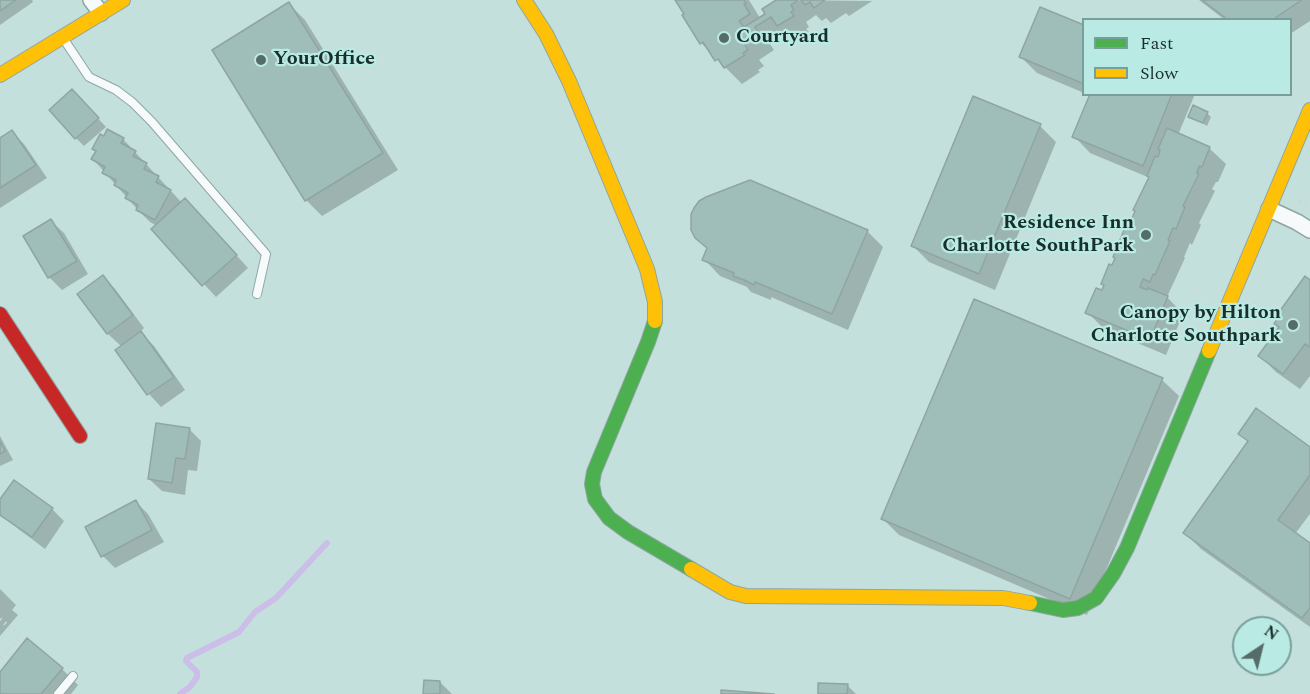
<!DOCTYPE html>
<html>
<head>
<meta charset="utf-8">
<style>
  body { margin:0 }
  #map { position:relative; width:1310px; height:694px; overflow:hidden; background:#c4e0dc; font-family:Spectral,serif }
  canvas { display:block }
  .legend { position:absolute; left:1082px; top:18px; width:210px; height:78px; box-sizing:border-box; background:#b9ebe4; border:2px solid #799f9a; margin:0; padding:8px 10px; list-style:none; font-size:18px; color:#1a2e2b }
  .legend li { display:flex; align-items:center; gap:12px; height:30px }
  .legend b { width:30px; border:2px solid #799f9a }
  .north { position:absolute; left:1232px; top:616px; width:60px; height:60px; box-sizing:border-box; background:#b9ebe4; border:2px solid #799f9a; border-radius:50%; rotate:35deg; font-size:16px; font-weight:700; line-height:24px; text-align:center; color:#1a2e2b }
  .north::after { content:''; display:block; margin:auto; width:21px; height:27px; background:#566c69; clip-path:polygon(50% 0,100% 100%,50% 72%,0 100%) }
</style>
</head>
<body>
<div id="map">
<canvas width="1310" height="694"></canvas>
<ul class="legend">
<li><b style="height:8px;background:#4caf50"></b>Fast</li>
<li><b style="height:8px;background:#ffc107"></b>Slow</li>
</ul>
<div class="north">N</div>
</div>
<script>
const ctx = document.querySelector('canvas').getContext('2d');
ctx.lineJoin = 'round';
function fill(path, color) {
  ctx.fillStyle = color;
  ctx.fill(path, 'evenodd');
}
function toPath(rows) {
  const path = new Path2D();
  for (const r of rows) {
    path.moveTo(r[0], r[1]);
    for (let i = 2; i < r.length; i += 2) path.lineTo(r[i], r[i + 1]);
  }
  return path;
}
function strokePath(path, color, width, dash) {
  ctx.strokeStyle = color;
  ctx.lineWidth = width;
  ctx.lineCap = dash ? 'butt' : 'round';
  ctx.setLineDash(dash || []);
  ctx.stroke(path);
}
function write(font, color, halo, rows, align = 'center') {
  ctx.font = font + ' Spectral,serif';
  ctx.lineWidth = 4.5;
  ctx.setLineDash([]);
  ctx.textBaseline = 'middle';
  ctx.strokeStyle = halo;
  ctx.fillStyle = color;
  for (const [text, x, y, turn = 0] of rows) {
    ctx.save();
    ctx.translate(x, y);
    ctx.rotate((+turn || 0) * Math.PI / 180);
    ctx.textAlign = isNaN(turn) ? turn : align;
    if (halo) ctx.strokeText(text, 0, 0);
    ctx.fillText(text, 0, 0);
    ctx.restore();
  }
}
fill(toPath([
  [0,0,32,0,33,2,0,25],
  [677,0,749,0,760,18,767,14,779,0,872,1,849,16,846,13,831,23,826,18,822,21,816,15,806,22,809,27,806,29,809,32,795,41,786,33,770,44,774,50,759,60,764,66,758,70,760,72,742,84,701,43],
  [1199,0,1310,0,1310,21,1290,34,1290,20,1225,20],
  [289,4,305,20,398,170,322,216,306,200],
  [1084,27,1084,93,1037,73,1021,57],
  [1088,94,1195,94,1178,135,1209,148,1226,164,1218,182,1216,182,1212,189,1215,191,1199,223,1201,225,1192,245,1190,243,1184,257,1185,258,1167,297,1183,314,1166,355,1104,329,1087,312,1102,292,1150,178,1090,153,1074,136,1091,96],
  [80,99,106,127,84,146,76,138],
  [1207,113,1211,117,1207,126,1190,116],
  [1040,126,1056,142,995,290,929,262,913,246],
  [12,132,24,144,47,178,0,208,0,140],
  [123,139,182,203,198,213,248,268,216,297,153,229,157,226,150,222,137,209,93,159],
  [51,221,64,233,88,274,62,290,49,277,25,237],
  [867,231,883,247,848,330,771,297,771,300,751,292,747,287,720,276,704,259,708,249],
  [103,277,115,289,144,328,140,332,154,346,185,390,161,407,149,394,117,350,122,347,108,334,79,294],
  [1310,282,1310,376,1300,389,1276,372,1260,356],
  [1162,380,1179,396,1087,615,899,535,883,519],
  [189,429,201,441,197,471,188,470,185,495,162,491,149,479],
  [1240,434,1310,449,1310,514,1295,534,1310,545,1310,627,1201,549,1185,533,1249,443],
  [0,436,13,460,0,466],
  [0,502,52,509,64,521,45,549,0,515],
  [136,502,148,514,164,542,115,568,103,556],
  [0,589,16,605,12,610,18,615,0,636],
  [62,669,78,685,71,694,0,694,0,674],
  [440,682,452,694,425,694],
  [847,685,856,694,819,694]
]), '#0003');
strokePath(toPath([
  [180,694,190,687,197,677,197,672,186,661,187,658,239,632,255,612,276,598,327,543]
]), '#cbbee9', 6);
const building = toPath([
  [0,0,16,0,0,11,0,0],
  [675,0,744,0,746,3,744,4,750,14,739,21,744,27,765,14,762,9,776,0,798,0,791,5,794,10,791,12,794,16,777,26,771,17,755,27,759,33,744,43,748,50,743,53,745,55,724,68,718,59,715,61,703,42,700,44,682,15,684,14,675,0],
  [801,0,825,0,814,8,810,2,805,5,801,0],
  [1202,0,1302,0,1272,20,1228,20,1202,0],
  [289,2,383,153,305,201,212,50,289,2],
  [1040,7,1084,25,1084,84,1019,57,1040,7],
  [72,89,99,118,75,139,49,110,72,89],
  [1090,94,1172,94,1143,166,1072,137,1090,94],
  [973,96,1041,124,979,274,911,246,973,96],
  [1193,105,1208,112,1203,123,1188,117,1193,105],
  [1167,128,1210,147,1202,167,1199,166,1197,173,1199,174,1183,206,1185,207,1176,229,1173,228,1168,240,1170,241,1155,275,1153,274,1150,282,1143,279,1140,287,1147,290,1148,288,1168,296,1150,340,1085,313,1096,288,1102,290,1104,285,1101,284,1109,264,1112,265,1115,258,1113,257,1126,225,1129,226,1135,211,1133,210,1149,177,1147,176,1155,156,1158,157,1160,150,1158,149,1167,128],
  [107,129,124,138,121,143,136,151,133,156,147,163,144,169,159,176,156,182,171,190,155,220,136,210,138,205,125,198,128,193,114,185,116,180,102,173,105,167,91,159,96,151,92,149,100,134,104,136,107,129],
  [12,130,36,165,0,188,0,138,12,130],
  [750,180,868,230,832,314,755,282,754,285,744,280,733,276,734,273,702,260,707,248,695,238,691,230,691,214,694,208,699,201,706,197,750,180],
  [185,198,237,255,202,286,151,229,185,198],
  [51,219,77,261,48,278,23,236,51,219],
  [103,275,133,315,107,334,77,294,103,275],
  [1305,276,1310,280,1310,347,1305,344,1283,374,1258,356,1279,327,1274,324,1279,316,1277,315,1305,276],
  [974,299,1163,378,1070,599,881,519,974,299],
  [141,331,174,377,147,395,115,350,141,331],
  [1256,408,1310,447,1310,475,1278,520,1310,543,1310,608,1302,618,1183,533,1248,441,1238,434,1256,408],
  [156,423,190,428,185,459,176,458,172,483,148,479,156,423],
  [0,441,5,451,0,454,0,441],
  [14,480,53,508,32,537,0,515,0,499,14,480],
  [136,500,152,530,101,557,85,527,136,500],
  [27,638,63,668,41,694,0,694,0,672,27,638],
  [424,680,440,681,440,694,423,694,424,680],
  [818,683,848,684,847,694,818,694,818,683],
  [721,690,774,694,721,694,721,690]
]);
fill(building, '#9fbdb9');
strokePath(building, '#90a5a2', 1.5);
const lane = toPath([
  [63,38,89,77,116,90,132,102,152,122,266,254,257,294],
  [58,694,73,676]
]);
const street = toPath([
  [91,0,101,13],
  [1269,209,1297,222,1310,230]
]);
const fast = toPath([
  [655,321,648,342,594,472,592,484,595,499,609,518,628,532,691,569],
  [1030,603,1063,610,1078,608,1096,598,1113,574,1127,548,1209,351]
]);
const slow = toPath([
  [524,0,546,34,569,81,647,269,655,302,655,321],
  [0,75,123,0],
  [1209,351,1310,110],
  [691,569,730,592,746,596,1003,598,1030,603]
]);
const jam = toPath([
  [0,314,80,436]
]);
strokePath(lane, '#8fa5a2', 10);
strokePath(street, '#8fa5a2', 18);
strokePath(fast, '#8fa5a2', 16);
strokePath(slow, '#8fa5a2', 16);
strokePath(jam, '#8fa5a2', 16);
strokePath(toPath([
  [1300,201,1310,208],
  [0,619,20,636,0,660]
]), '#cdd6d4', 4, [1.5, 4.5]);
strokePath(lane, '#f6fafa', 8);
strokePath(street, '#f6fafa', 15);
strokePath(fast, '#4caf50', 14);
strokePath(slow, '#ffc107', 14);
strokePath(jam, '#c62828', 14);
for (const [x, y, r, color] of [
  [724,38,6,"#566c69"],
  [261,60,6,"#566c69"],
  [1146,235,6,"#566c69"],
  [1293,325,6,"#566c69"]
]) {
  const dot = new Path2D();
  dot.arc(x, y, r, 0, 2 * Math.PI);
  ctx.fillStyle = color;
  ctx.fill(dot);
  strokePath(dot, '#b9ebe4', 2);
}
write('bold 20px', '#1a2e2b', '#b9ebe4', [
  ["Courtyard",736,38],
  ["YourOffice",273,60],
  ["Residence Inn",1134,224,"right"],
  ["Charlotte SouthPark",1134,247,"right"],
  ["Canopy by Hilton",1281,314,"right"],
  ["Charlotte Southpark",1281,337,"right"]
], 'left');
</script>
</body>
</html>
